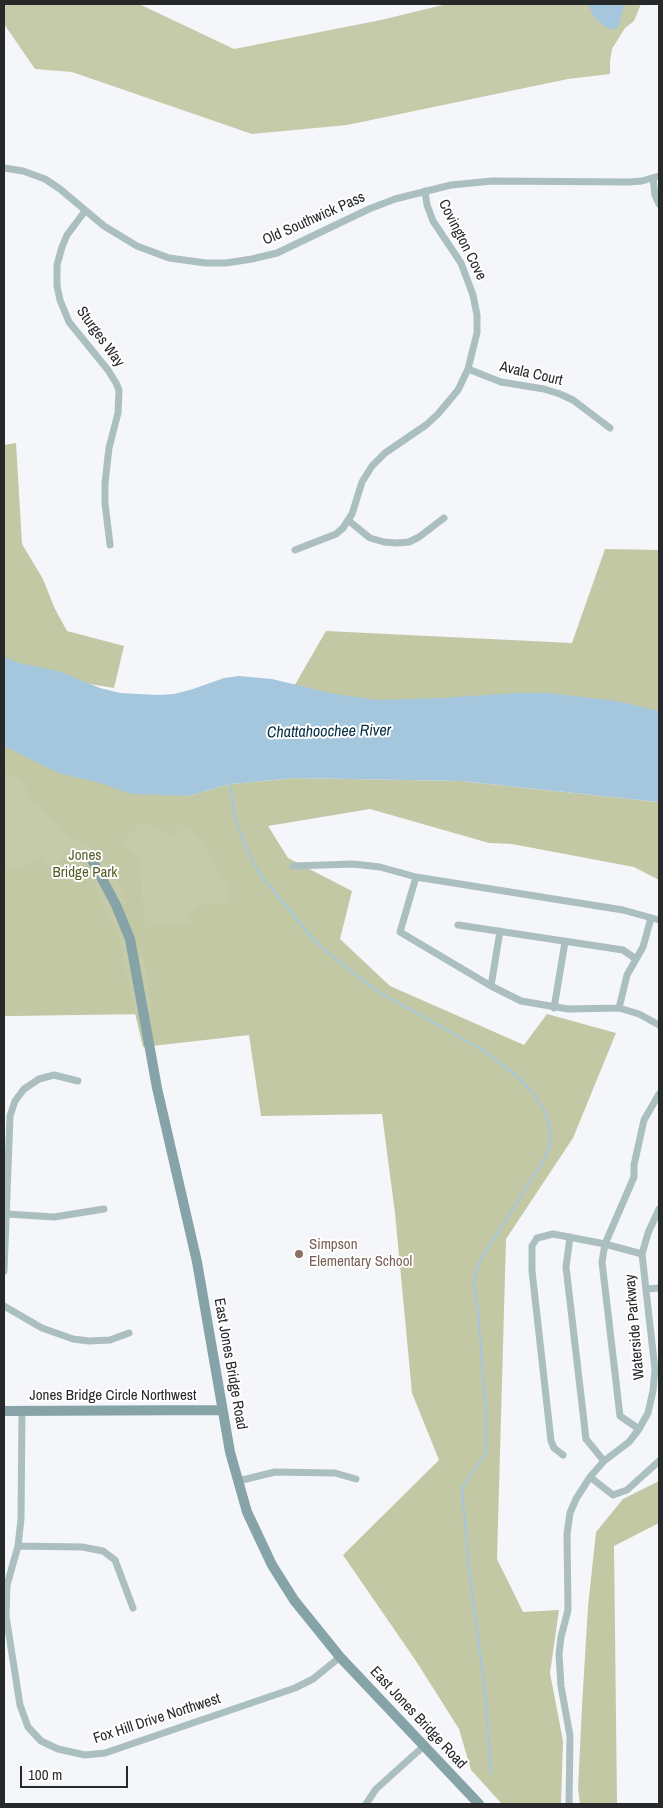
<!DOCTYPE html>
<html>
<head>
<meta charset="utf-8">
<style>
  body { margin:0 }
  #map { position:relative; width:663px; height:1808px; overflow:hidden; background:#f4f6f9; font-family:"Archivo Narrow",sans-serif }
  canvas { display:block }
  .frame { position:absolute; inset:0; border:5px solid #272829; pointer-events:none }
  .scale { position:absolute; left:20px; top:1766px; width:108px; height:22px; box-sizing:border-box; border:2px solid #272829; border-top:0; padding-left:6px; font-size:15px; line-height:18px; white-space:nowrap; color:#272829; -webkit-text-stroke:4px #fff; paint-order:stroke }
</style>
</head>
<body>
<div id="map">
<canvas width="663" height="1808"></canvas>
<div class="frame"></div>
<div class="scale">100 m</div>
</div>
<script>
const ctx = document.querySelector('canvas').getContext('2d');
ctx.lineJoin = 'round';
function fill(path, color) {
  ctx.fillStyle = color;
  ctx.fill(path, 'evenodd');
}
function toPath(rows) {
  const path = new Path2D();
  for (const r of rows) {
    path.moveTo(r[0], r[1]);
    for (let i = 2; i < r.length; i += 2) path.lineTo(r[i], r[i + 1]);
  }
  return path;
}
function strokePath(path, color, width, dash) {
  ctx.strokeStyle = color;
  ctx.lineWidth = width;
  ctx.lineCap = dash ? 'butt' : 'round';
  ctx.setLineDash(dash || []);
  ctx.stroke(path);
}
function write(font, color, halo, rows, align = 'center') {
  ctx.font = font + ' "Archivo Narrow",sans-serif';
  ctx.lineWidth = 4;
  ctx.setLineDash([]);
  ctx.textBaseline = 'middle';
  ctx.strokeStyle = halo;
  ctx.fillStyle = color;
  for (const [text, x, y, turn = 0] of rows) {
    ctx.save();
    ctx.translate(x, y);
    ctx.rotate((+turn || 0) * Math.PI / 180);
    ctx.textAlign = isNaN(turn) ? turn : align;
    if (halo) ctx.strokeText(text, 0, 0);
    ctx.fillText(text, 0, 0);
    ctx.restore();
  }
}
fill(toPath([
  [4,4,139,4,234,49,381,20,447,4,641,4,634,21,625,28,612,49,610,61,610,74,568,79,347,125,252,134,72,72,35,69,4,24],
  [4,746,188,796,267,920,154,1014,4,1016]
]), '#c5caa9');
fill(toPath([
  [16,443,22,544,43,579,54,607,67,631,124,646,114,688,33,675,4,666,4,445],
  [605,549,659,550,659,723,278,714,326,631,572,643],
  [4,746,58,773,100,783,132,794,188,796,230,784,295,778,461,781,659,802,659,880,634,867,512,844,489,843,370,809,268,826,288,858,352,891,340,939,390,986,524,1045,547,1014,616,1033,573,1138,506,1239,497,1559,523,1612,559,1610,550,1673,563,1741,561,1804,502,1804,471,1770,459,1729,416,1661,343,1555,439,1460,412,1393,395,1213,382,1114,261,1116,249,1035,143,1047,135,1013,4,1016,4,872,45,857,42,866,60,861,67,853,77,856,86,862,94,873,96,888,103,908,118,931,135,1013,154,1013,141,949,137,950,123,905,127,904,114,871,102,856,88,845,68,837,57,822,31,802,22,779,4,772],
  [137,824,151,824,172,838,184,827,202,841,233,896,228,904,198,904,189,913,190,924,145,927,139,857,122,843,127,836,133,831],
  [659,1481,659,1523,614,1546,617,1804,580,1804,578,1788,582,1706,588,1607,596,1532,623,1499]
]), '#c2c8a4');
fill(toPath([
  [588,4,624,4,619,26,613,30,604,26,594,17],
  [4,657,19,663,58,671,100,688,120,693,158,695,174,694,193,689,224,678,239,676,272,679,330,693,376,700,439,698,517,693,548,693,617,701,659,711,659,802,461,781,295,778,230,784,188,796,132,794,100,783,58,773,4,746]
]), '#a5c7dd');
strokePath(toPath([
  [230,783,235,819,247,849,259,873,313,939,327,952,377,991,483,1050,518,1077,532,1092,546,1113,550,1129,550,1147,541,1165,482,1257,476,1271,474,1286,478,1312,486,1413,486,1453,462,1488,469,1569,485,1691,491,1773]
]), '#a5c7dd', 2);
strokePath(toPath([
  [4,168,23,171,45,179,60,189,104,226,137,246,169,258,206,263,226,263,252,259,277,253,369,209,395,199,451,185,492,181,629,182,642,181,659,176],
  [653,178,655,195,659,204],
  [85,211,67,235,62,247,57,265,57,286,60,300,69,322,108,370,116,383,119,390,118,413,109,448,105,483,105,503,110,545],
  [468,369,501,382,544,389,560,394,573,400,610,428],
  [349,521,370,538,384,542,397,543,409,542,419,537,444,518],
  [295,550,336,534,343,528,352,514,362,482,372,466,385,453,426,425,438,414,458,390,468,369,477,333,477,315,473,295,461,263,433,221,427,205,425,191],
  [293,866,353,864,380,867,416,877,623,910,659,920],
  [416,877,400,932,491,986,521,1001,568,1009,619,1008,639,1014,659,1025],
  [458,925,623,950,636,959],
  [491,986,500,931],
  [554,1008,565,942],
  [619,1008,627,975,643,947,651,918],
  [7,1214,54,1217,104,1209],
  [570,1237,566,1267,586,1439,604,1461],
  [4,1271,10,1116,15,1101,24,1089,39,1079,54,1075,78,1081],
  [647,1289,659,1288],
  [4,1306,42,1328,73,1339,89,1341,110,1340,129,1333],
  [22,1411,21,1519,18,1546,7,1585,6,1616,20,1705,28,1727,41,1741,58,1749,85,1755,105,1753,295,1688,313,1679,340,1657],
  [639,1429,620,1416,602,1262,605,1244,634,1177,634,1165,644,1120,659,1094],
  [563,1455,554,1448,551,1441,532,1271,532,1246,537,1238,553,1234,605,1244,642,1254],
  [590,1477,613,1495,627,1490,659,1461],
  [238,1481,275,1472,335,1473,356,1479],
  [18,1546,82,1547,103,1551,115,1560,133,1608],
  [366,1804,376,1789,425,1745],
  [569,1804,570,1736,561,1686,559,1654,561,1637,568,1610,567,1534,570,1513,576,1499,590,1477,604,1461,629,1442,639,1429,648,1413,653,1391,655,1370,642,1254,648,1233,659,1209]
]), '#abbfc1', 7);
strokePath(toPath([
  [92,860,116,905,130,939,157,1088,197,1262,230,1452,247,1512,272,1565,294,1600,340,1657,479,1804],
  [4,1411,222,1410]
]), '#86a3a7', 10);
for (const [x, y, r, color] of [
  [299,1254,5,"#8d6e63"]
]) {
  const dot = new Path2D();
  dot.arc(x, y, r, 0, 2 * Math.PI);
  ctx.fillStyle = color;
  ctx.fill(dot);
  strokePath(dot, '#fff', 2);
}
write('15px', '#272829', '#fff', [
  ["Old Southwick Pass",314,219,-24],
  ["Covington Cove",462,240,63],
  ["Sturges Way",100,337,54],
  ["Avala Court",531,374,13],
  ["Waterside Parkway",635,1327,-95],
  ["East Jones Bridge Road",230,1364,80],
  ["Jones Bridge Circle Northwest",113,1396],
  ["East Jones Bridge Road",418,1718,47],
  ["Fox Hill Drive Northwest",157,1719,-18]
]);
write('15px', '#575c25', '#fff', [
  ["Jones",85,856],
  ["Bridge Park",85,873]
]);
write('15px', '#785e54', '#fff', [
  ["Simpson",309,1245],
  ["Elementary School",309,1262]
], 'left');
write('italic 16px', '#002e45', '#fff', [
  ["Chattahoochee River",329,732,-1]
]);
</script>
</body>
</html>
